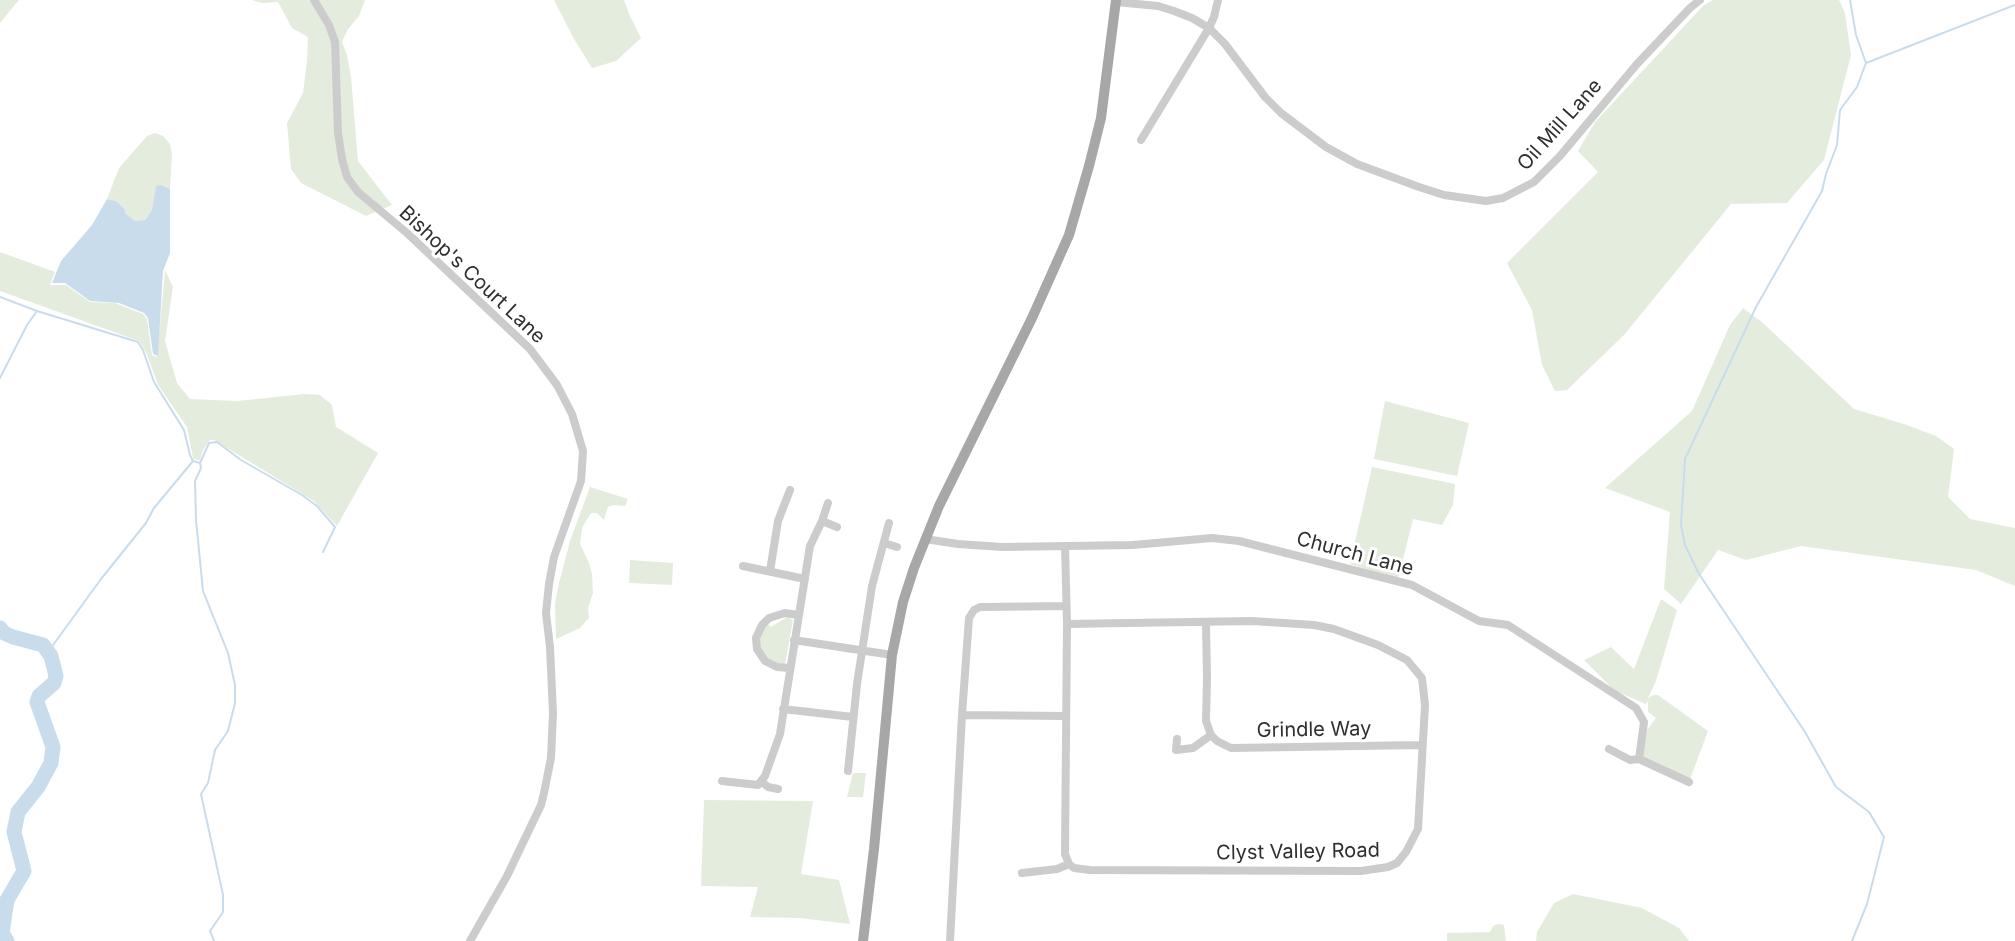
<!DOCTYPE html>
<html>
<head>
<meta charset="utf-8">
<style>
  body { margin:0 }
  canvas { display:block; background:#fff }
</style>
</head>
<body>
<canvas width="2015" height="941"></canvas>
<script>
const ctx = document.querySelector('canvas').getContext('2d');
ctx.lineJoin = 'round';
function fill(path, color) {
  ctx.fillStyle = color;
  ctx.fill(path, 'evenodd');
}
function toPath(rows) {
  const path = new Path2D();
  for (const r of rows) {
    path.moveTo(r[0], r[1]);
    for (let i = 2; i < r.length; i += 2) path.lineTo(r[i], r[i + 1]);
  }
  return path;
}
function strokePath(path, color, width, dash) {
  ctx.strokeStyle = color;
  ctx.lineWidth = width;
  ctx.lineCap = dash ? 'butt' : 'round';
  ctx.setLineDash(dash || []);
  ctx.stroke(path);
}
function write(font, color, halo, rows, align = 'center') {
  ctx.font = font + ' Inter,sans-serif';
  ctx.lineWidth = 6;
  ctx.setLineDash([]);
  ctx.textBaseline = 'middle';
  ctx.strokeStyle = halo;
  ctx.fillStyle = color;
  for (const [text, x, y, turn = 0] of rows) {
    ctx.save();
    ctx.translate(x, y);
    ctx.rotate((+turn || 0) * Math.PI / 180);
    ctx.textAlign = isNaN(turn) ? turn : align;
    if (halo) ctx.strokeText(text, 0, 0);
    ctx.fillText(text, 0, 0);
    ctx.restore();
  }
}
fill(toPath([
  [0,0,19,0,0,23],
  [252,0,365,0,359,16,348,29,342,42,347,55,351,77,358,161,392,205,366,216,301,183,291,169,287,123,303,93,307,61,308,37,292,28,278,2,262,3],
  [554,0,624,0,630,16,641,38,616,61,592,68,574,39],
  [1713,0,1839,0,1845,13,1851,55,1824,160,1787,203,1731,204,1624,335,1567,390,1555,391,1542,365,1532,310,1507,263,1598,172,1578,151,1595,122,1704,5],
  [155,133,163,136,170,144,172,155,170,189,161,185,155,190,156,197,152,210,145,220,135,221,126,214,124,208,116,201,107,199,119,168,147,136],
  [0,252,55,272,50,285,66,285,90,302,115,303,143,314,147,319,152,355,157,357,165,270,173,287,165,341,177,383,190,399,237,401,305,394,320,395,332,405,336,427,378,453,337,526,314,501,214,440,210,440,203,450,200,460,196,460,193,458,187,427,158,385,146,352,139,341,0,291],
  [1743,308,1763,323,1854,409,1904,424,1936,436,1954,449,1948,497,1970,519,2015,528,2015,586,1976,570,1801,546,1746,560,1718,550,1681,604,1664,589,1670,512,1605,488,1692,411,1730,325],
  [1385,401,1469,423,1457,476,1374,459],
  [1372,467,1455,484,1453,505,1442,525,1413,519,1398,579,1350,564],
  [590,487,628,499,625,506,614,505,608,507,604,520,597,513,591,513,582,528,580,544,589,563,592,574,593,593,588,608,589,618,580,628,556,639,555,604,559,583,570,541],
  [630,560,673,563,672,585,629,583],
  [1661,599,1677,610,1656,681,1648,698,1654,695,1658,695,1708,731,1689,782,1641,759,1647,730,1656,718,1648,712,1648,701,1646,704,1615,691,1584,660,1611,647,1634,669],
  [787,617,793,620,785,665,781,665,765,657,759,645,760,636,767,623,771,627],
  [853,773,866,773,863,797,847,797],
  [704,800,813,801,801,874,839,880,850,924,799,918,750,917,758,887,701,886],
  [1573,894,1642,908,1679,928,1689,941,1536,941,1537,932,1554,903],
  [1498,924,1504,925,1506,941,1447,941,1447,933,1490,932,1493,926]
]), '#e4eddd');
fill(toPath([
  [161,185,170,189,170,253,163,271,158,356,153,354,148,318,144,313,119,303,90,301,65,283,52,283,61,261,92,225,107,199,116,201,124,208,126,214,135,221,145,220,152,210,156,186]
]), '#c9dcec');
strokePath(toPath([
  [1850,0,1856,35,1866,63,1857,87,1840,110,1837,145,1826,174,1822,191,1756,307,1685,459,1681,525,1685,545,1699,574,1805,732,1836,787,1869,812,1884,837,1867,904,1852,941],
  [1866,63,2015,5],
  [0,297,37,311,138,342,143,350,154,382,184,430,190,455,193,461,200,463,201,468,195,481,196,520,203,591,228,653,235,685,235,703,228,731,215,750,208,783,201,794,223,895,223,912,210,931,214,941],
  [0,378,27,325,37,311],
  [200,463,209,443,217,442,241,460,302,495,317,506,335,527,323,552],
  [48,652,101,579,146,523,154,508,193,461]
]), '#c9dcec', 2);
strokePath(toPath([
  [0,628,4,633,13,637,43,645,51,656,56,676,54,683,39,696,37,702,53,747,51,763,38,787,18,812,14,832,24,871,7,900,2,933,7,941]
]), '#c9dcec', 15);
strokePath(toPath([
  [314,0,329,25,335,42,338,133,342,159,347,177,358,192,407,233,530,349,557,385,572,414,583,451,581,481,554,557,549,584,546,613,550,647,553,713,551,758,544,793,541,805,507,876,470,941],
  [1116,2,1158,6,1174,11,1192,18,1209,28,1225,44,1265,97,1281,113,1326,147,1357,164,1419,187,1444,195,1486,201,1503,198,1534,182,1560,156,1637,64,1690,8,1700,0],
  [1141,140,1209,28,1214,17,1218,0],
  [828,503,822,521,837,527],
  [925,539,958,544,1002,547,1133,545,1212,538,1239,541,1412,585,1479,621,1508,625,1636,708,1644,722,1639,759,1689,782],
  [884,543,897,547],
  [1065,546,1067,624,1065,854,1069,864,1074,868,1090,870,1361,871,1388,867,1397,863,1406,852,1418,829,1425,705,1422,678,1407,660,1378,645,1334,629,1314,625,1252,621,1067,624],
  [743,566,805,579],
  [770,571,778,521,790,490],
  [1206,622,1207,678,1206,721,1211,735,1217,741,1231,748,1422,745],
  [794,640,892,655],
  [789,668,777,667,765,661,757,649,756,638,762,625,769,618,785,613,798,615],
  [783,709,853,717],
  [962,715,1065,716],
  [1177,739,1176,750,1193,748,1211,735],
  [1609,749,1630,760,1639,759],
  [848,771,857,684,872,586,889,523],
  [722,781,758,785,765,776,780,734,810,546,822,521],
  [762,782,768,787,778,789],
  [1022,873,1057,869,1069,864],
  [950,941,962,715,969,618,974,610,980,607,1066,606]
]), '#ccc', 8);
strokePath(toPath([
  [863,941,874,849,892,655,903,602,914,568,939,506,1032,318,1069,235,1089,166,1101,118,1116,0]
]), '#a7a7a7', 10);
write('20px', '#2f2f2f', '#fff', [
  ["Oil Mill Lane",1560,125,-48],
  ["Bishop's Court Lane",472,275,43],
  ["Church Lane",1355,554,15],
  ["Grindle Way",1314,730,-1],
  ["Clyst Valley Road",1298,852,-1]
]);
</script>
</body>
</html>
